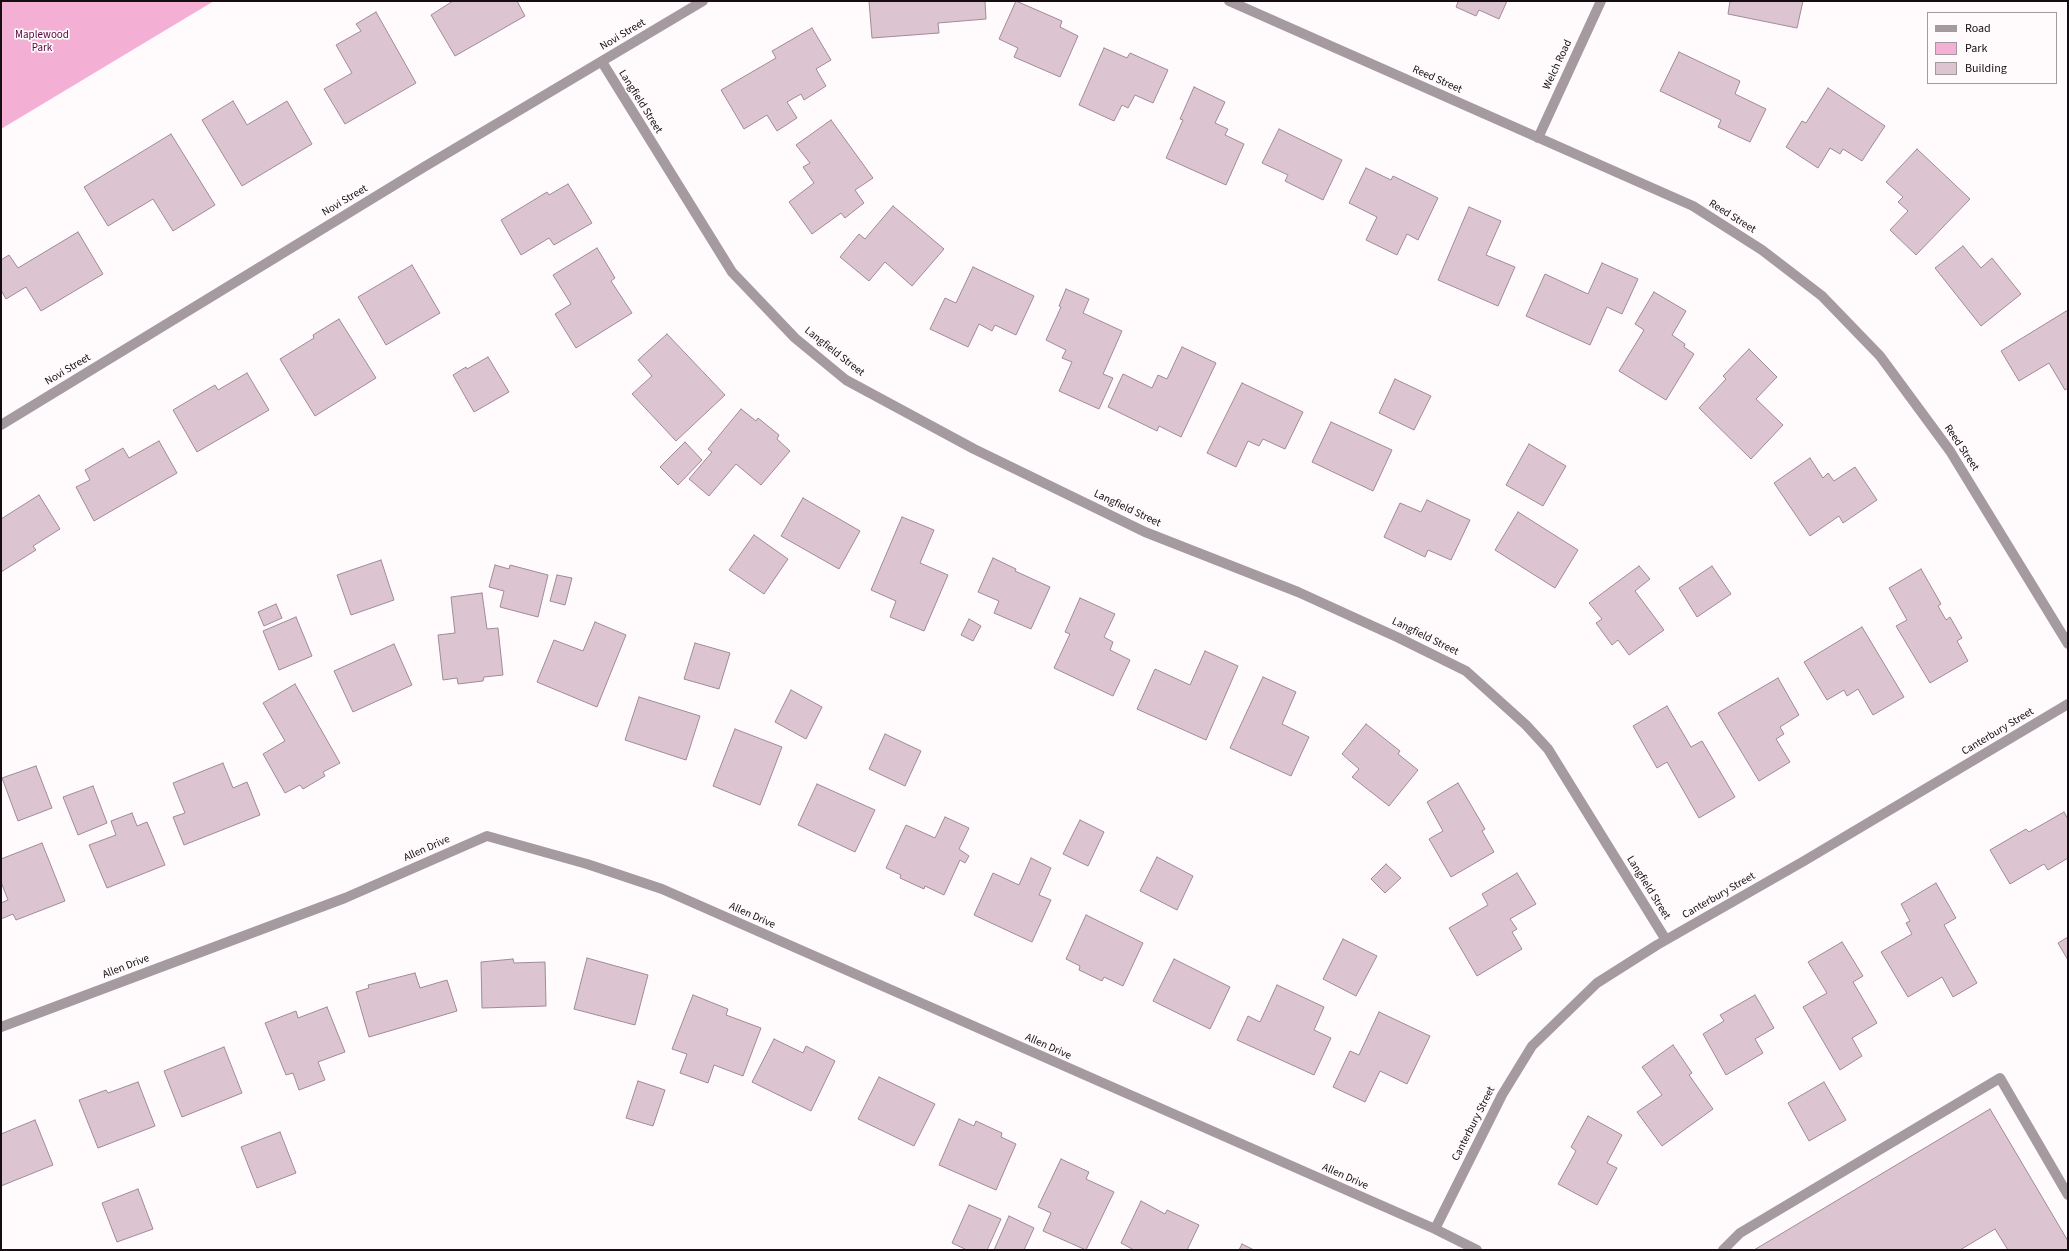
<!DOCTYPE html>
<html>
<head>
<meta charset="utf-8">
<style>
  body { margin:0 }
  #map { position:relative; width:2069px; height:1251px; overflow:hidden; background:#fffafc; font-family:"Source Sans 3",sans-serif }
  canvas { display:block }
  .frame { position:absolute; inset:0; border:2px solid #150d11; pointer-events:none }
  .legend { position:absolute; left:1927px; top:12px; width:130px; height:72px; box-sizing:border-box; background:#fffafc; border:1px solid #a19b9e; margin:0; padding:5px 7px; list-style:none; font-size:12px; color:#150d11 }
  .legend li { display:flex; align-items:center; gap:8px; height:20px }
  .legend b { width:20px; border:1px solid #a19b9e }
</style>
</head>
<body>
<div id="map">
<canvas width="2069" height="1251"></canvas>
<div class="frame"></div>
<ul class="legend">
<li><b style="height:5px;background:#a49a9f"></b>Road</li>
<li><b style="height:11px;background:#f4afd5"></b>Park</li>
<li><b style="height:11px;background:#dcc5d0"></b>Building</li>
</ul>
</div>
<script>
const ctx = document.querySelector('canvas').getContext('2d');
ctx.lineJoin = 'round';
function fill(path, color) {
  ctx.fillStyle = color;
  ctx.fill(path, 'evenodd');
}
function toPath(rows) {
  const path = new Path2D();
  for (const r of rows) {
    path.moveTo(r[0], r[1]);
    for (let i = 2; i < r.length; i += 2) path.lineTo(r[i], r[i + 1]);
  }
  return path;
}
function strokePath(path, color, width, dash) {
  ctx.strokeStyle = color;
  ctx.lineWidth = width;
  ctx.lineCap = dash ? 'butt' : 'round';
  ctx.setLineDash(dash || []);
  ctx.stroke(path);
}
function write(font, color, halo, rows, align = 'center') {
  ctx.font = font + ' "Source Sans 3",sans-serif';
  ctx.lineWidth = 3.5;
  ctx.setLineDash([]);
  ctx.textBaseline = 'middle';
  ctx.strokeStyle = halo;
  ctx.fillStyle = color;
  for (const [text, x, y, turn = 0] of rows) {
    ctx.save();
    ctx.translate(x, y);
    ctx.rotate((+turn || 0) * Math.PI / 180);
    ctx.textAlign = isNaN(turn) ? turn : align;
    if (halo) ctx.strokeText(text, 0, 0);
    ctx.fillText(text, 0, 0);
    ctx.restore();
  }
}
fill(toPath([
  [1,1,214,1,1,129]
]), '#f4afd5');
const building = toPath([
  [453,1,517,1,525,16,455,56,431,15,453,1],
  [869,1,985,1,986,19,938,23,939,33,872,38,869,1],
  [1016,1,1062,21,1060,27,1078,36,1060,77,1014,57,1018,48,999,39,1016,1],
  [1456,1,1507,1,1499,19,1479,10,1476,16,1456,7,1458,2,1456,1],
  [1730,1,1803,1,1797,28,1728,14,1730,1],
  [376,12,416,83,345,124,324,89,352,73,336,45,361,31,356,24,376,12],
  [812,28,831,60,816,69,826,86,804,100,801,94,787,102,797,118,777,131,767,115,744,129,721,90,776,58,772,51,812,28],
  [1104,48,1127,58,1130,53,1168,70,1153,103,1135,95,1128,108,1122,105,1114,121,1079,105,1104,48],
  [1679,52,1740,81,1735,94,1766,109,1750,142,1718,127,1721,120,1660,91,1679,52],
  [1194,87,1225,102,1215,123,1228,129,1225,135,1244,144,1226,185,1166,158,1183,120,1180,119,1194,87],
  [1828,88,1885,126,1862,161,1843,149,1840,154,1830,148,1818,168,1786,147,1802,121,1806,123,1828,88],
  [233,101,247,125,287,101,312,144,242,186,202,120,233,101],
  [831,120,873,178,855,190,864,203,845,218,841,213,812,234,789,202,814,183,803,167,810,163,796,145,831,120],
  [1279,129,1342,160,1323,200,1285,181,1288,175,1262,163,1279,129],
  [171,134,215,205,173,231,153,199,108,226,84,187,171,134],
  [1917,149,1970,199,1916,255,1890,230,1908,211,1898,202,1903,197,1886,182,1917,149],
  [1366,168,1391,180,1393,176,1438,198,1418,240,1407,234,1397,255,1366,240,1377,217,1349,203,1366,168],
  [568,184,592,223,554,245,549,238,521,255,501,220,547,192,549,195,568,184],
  [893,206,944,249,912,286,885,262,869,281,840,257,859,234,865,239,893,206],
  [1469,207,1501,221,1486,255,1515,267,1498,306,1438,280,1469,207],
  [78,232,103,274,41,311,26,287,6,299,1,290,1,260,9,255,18,268,78,232],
  [1963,246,1981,268,1992,258,2021,294,1981,326,1935,268,1963,246],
  [597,248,615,278,611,281,632,313,576,348,555,314,571,304,553,275,597,248],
  [1602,263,1638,279,1622,314,1607,307,1590,345,1526,316,1545,274,1588,294,1602,263],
  [412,265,440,313,386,345,358,297,412,265],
  [973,267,1034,296,1016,335,995,325,992,331,979,324,968,347,930,329,945,298,956,303,973,267],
  [1066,289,1089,299,1083,313,1122,331,1103,374,1113,378,1099,409,1059,391,1072,362,1062,358,1066,350,1046,340,1061,307,1059,306,1066,289],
  [1654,292,1686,311,1672,335,1685,344,1684,347,1694,354,1666,400,1619,371,1644,330,1635,324,1654,292],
  [2068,310,2068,388,2065,390,2049,363,2019,381,2001,351,2068,310],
  [339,319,376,378,315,416,280,359,314,338,313,335,339,319],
  [667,334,725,395,676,441,632,394,652,376,638,360,667,334],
  [1182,347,1216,363,1181,437,1159,426,1157,431,1108,407,1123,374,1152,388,1158,375,1167,379,1182,347],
  [1749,349,1777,377,1756,399,1783,425,1751,459,1699,408,1726,379,1723,376,1749,349],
  [488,357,509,392,474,412,453,375,466,367,467,369,488,357],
  [247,373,269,410,197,452,173,410,215,385,218,390,247,373],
  [1395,379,1431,396,1414,430,1379,413,1395,379],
  [1242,383,1303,412,1285,449,1263,439,1259,446,1248,441,1236,467,1207,453,1242,383],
  [741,409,756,421,758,418,779,435,777,439,790,451,761,485,736,464,709,496,689,479,712,452,708,449,741,409],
  [1331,422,1392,450,1373,491,1312,462,1331,422],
  [159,441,177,473,94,521,76,487,90,480,85,470,123,448,129,458,159,441],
  [685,442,702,460,678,485,660,467,685,442],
  [1529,444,1566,466,1543,506,1506,485,1529,444],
  [1810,458,1823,478,1828,473,1834,481,1855,467,1877,500,1843,523,1839,516,1810,536,1774,483,1810,458],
  [39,495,60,529,33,546,36,550,1,572,1,519,39,495],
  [803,498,860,531,839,569,781,536,803,498],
  [1427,500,1470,520,1451,560,1428,550,1425,557,1384,537,1400,503,1421,512,1427,500],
  [1518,512,1578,550,1555,588,1495,550,1518,512],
  [902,517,934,530,920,563,948,575,924,631,890,617,896,601,871,590,902,517],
  [754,535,788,559,764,594,729,570,754,535],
  [993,558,1016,569,1015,571,1050,587,1031,629,994,613,999,601,978,592,993,558],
  [381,560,394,600,351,615,337,575,381,560],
  [495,565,509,569,510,565,548,575,538,617,500,607,504,591,489,587,495,565],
  [1639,566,1650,579,1635,591,1664,630,1629,655,1618,640,1612,645,1596,623,1602,619,1589,603,1639,566],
  [1712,566,1731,594,1697,617,1679,588,1712,566],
  [1921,569,1941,604,1938,606,1946,620,1950,617,1962,638,1957,641,1968,661,1930,683,1896,626,1907,620,1889,588,1921,569],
  [557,575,572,578,565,605,550,601,557,575],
  [482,593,487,629,498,628,503,675,484,677,483,681,458,684,457,678,443,680,438,635,455,633,451,597,482,593],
  [1080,598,1115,614,1104,637,1113,642,1110,650,1130,660,1113,696,1054,668,1070,634,1065,632,1080,598],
  [276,604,282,618,264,626,258,612,276,604],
  [296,617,312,656,279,670,263,631,296,617],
  [969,619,981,626,973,641,961,635,969,619],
  [595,622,626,635,597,707,537,682,554,640,583,651,595,622],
  [1862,627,1904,697,1873,715,1858,689,1847,696,1844,690,1827,700,1804,662,1862,627],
  [695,643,730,653,719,689,684,679,695,643],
  [394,644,412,685,353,712,334,671,394,644],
  [1205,651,1238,666,1206,740,1137,709,1155,669,1190,685,1205,651],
  [1263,677,1296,692,1282,724,1309,737,1291,776,1230,748,1263,677],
  [1778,678,1799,715,1780,727,1784,734,1776,739,1790,762,1759,781,1718,713,1778,678],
  [295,684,340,763,323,772,325,776,303,789,300,785,285,793,263,754,285,741,263,703,295,684],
  [791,690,822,707,806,739,775,722,791,690],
  [639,697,700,716,686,760,625,740,639,697],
  [1667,706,1691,747,1702,741,1735,797,1699,818,1667,762,1657,768,1633,726,1667,706],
  [1366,724,1400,751,1398,754,1418,770,1389,806,1352,777,1359,769,1342,754,1366,724],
  [735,729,782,747,760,805,713,786,735,729],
  [885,734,921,751,905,786,869,769,885,734],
  [223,763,233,788,247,782,260,815,184,845,173,817,185,813,173,783,223,763],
  [36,766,52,808,18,821,2,778,36,766],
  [1458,783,1485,829,1482,831,1494,852,1451,877,1429,839,1443,831,1427,802,1458,783],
  [817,784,875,810,855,852,798,825,817,784],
  [93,786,107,823,78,835,63,797,93,786],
  [2064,812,2068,819,2068,858,2048,870,2044,864,2010,884,1990,850,2026,829,2029,832,2064,812],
  [132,813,137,826,147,822,165,865,107,888,89,845,116,835,111,821,132,813],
  [945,817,969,828,959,849,969,856,965,863,960,860,944,895,925,886,924,889,900,878,901,875,886,868,906,825,935,838,945,817],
  [1080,820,1104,832,1088,866,1063,854,1080,820],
  [42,843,65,901,16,920,13,914,1,919,1,903,8,900,1,882,1,859,42,843],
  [1157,857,1193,876,1177,910,1140,891,1157,857],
  [1031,858,1051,868,1039,895,1051,900,1032,942,974,915,993,873,1019,885,1031,858],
  [1386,864,1401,878,1385,893,1371,879,1386,864],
  [1517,873,1536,904,1510,919,1517,929,1512,932,1522,949,1477,976,1449,928,1488,905,1482,894,1517,873],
  [1936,883,1956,918,1944,925,1977,983,1953,997,1942,977,1908,997,1881,952,1912,934,1906,923,1910,921,1901,904,1936,883],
  [1086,915,1143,943,1123,986,1104,977,1102,981,1079,970,1080,966,1066,959,1086,915],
  [2068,937,2068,960,2058,943,2068,937],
  [1343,939,1377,956,1356,996,1323,979,1343,939],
  [1842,942,1863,976,1853,982,1877,1023,1852,1038,1862,1056,1840,1070,1803,1007,1827,993,1808,962,1842,942],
  [587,958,648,975,635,1025,574,1009,587,958],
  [513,959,514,963,545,962,546,1006,482,1008,481,962,513,959],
  [1174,959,1230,987,1210,1029,1153,1001,1174,959],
  [415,973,420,988,447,980,457,1011,369,1037,356,992,369,988,368,985,415,973],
  [1277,985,1324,1007,1314,1030,1331,1038,1314,1075,1237,1040,1248,1016,1260,1022,1277,985],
  [693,995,728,1009,726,1015,761,1028,743,1076,714,1065,708,1083,680,1073,687,1054,672,1049,693,995],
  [1755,995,1774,1028,1755,1039,1763,1053,1726,1075,1703,1034,1724,1021,1720,1015,1755,995],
  [327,1007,345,1052,318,1062,325,1080,299,1090,293,1073,286,1075,265,1023,296,1011,298,1018,327,1007],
  [1379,1012,1430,1036,1407,1084,1380,1071,1365,1102,1333,1087,1350,1051,1359,1055,1379,1012],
  [774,1039,803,1053,806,1046,835,1061,811,1111,752,1082,774,1039],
  [1673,1045,1692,1073,1689,1075,1713,1109,1662,1146,1637,1112,1662,1095,1642,1067,1673,1045],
  [224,1047,242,1093,182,1117,164,1071,224,1047],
  [879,1077,935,1104,914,1146,858,1119,879,1077],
  [638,1081,665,1090,653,1126,626,1118,638,1081],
  [138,1082,155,1126,98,1148,79,1100,106,1090,108,1093,138,1082],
  [1824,1082,1846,1120,1809,1141,1788,1103,1824,1082],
  [1990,1109,2068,1241,2068,1250,2008,1250,1995,1229,1960,1250,1754,1250,1990,1109],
  [1588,1116,1622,1135,1607,1163,1617,1168,1597,1205,1558,1184,1576,1151,1571,1147,1588,1116],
  [959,1119,974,1126,976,1121,1002,1133,1001,1137,1016,1144,996,1190,939,1165,959,1119],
  [35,1120,53,1165,1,1186,1,1134,35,1120],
  [280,1132,296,1173,257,1188,241,1147,280,1132],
  [1061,1159,1089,1172,1086,1179,1114,1192,1086,1250,1043,1231,1051,1213,1038,1207,1061,1159],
  [138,1189,153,1229,117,1242,102,1203,138,1189],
  [1141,1201,1165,1214,1167,1210,1199,1225,1187,1250,1134,1250,1121,1243,1141,1201],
  [969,1205,1001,1219,987,1250,967,1250,952,1243,969,1205],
  [1009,1216,1034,1228,1024,1250,994,1250,1009,1216],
  [1242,1244,1254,1250,1258,1250,1239,1250,1242,1244]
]);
fill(building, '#dcc5d0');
strokePath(building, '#a08a96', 1);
strokePath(toPath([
  [1229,1,1693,206,1762,250,1822,296,1880,356,1950,451,2068,644],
  [602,62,732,272,795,338,846,380,974,449,1145,532,1298,592,1399,638,1466,671,1526,725,1548,749,1666,940],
  [1538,138,1601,1],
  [1,425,424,167,703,1],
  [1,1027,345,898,487,836,587,864,662,889,1435,1229,1477,1250],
  [1435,1229,1502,1095,1532,1046,1597,983,1657,945,1804,861,2068,704],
  [1723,1250,1740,1233,2000,1078,2068,1195]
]), '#a49a9f', 10);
write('11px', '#150d11', '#fffafc', [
  ["Novi Street",623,35,-31],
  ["Welch Road",1558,65,-65],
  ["Reed Street",1437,80,24],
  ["Langfield Street",640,102,58],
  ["Novi Street",345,201,-31],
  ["Reed Street",1732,217,32],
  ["Langfield Street",834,352,38],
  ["Novi Street",68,370,-31],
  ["Reed Street",1961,448,56],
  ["Langfield Street",1127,509,25],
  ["Langfield Street",1425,637,26],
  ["Canterbury Street",1998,732,-31],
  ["Allen Drive",427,849,-24],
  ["Langfield Street",1648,888,58],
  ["Canterbury Street",1719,896,-30],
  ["Allen Drive",752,916,24],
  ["Allen Drive",126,967,-21],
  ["Allen Drive",1048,1047,24],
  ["Canterbury Street",1474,1124,-63],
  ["Allen Drive",1345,1177,24]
]);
write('11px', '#59073f', '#fffafc', [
  ["Maplewood",42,36],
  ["Park",42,49]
]);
</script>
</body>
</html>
